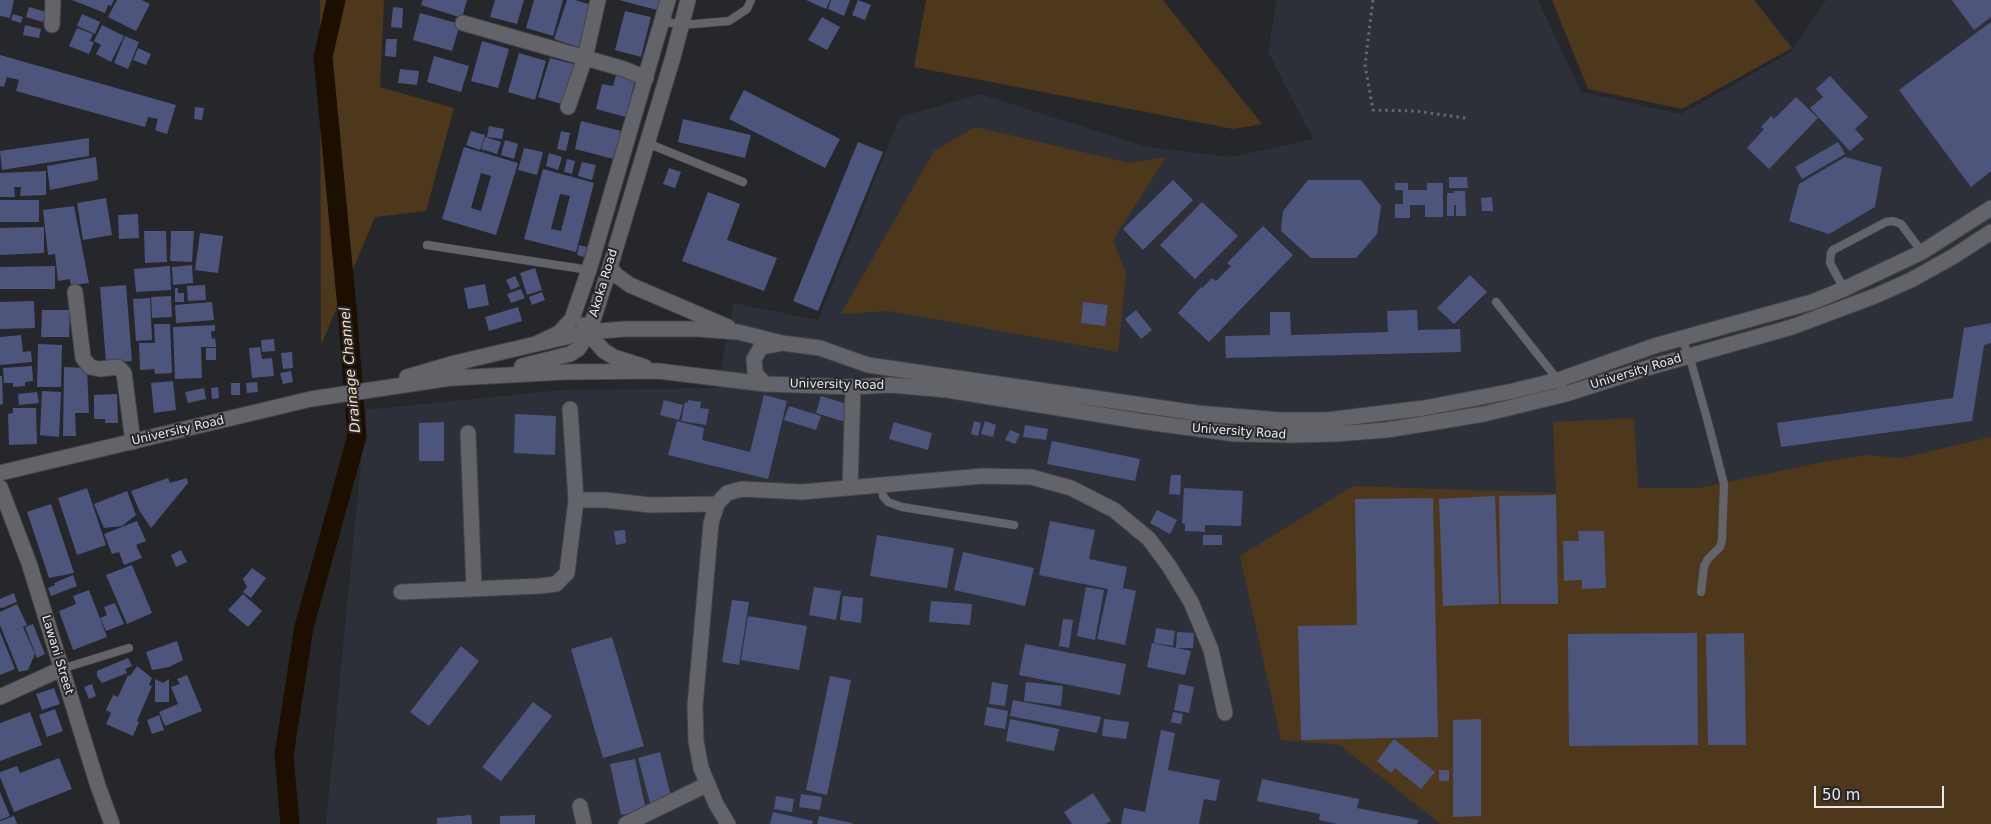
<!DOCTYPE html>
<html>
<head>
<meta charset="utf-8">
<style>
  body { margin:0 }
  #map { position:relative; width:1991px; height:824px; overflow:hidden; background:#26272b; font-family:"DejaVu Sans",sans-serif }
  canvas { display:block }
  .scale { position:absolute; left:1814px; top:786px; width:130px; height:22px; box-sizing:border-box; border:2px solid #e9e9ec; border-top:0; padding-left:6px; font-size:15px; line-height:18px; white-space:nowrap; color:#e9e9ec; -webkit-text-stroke:4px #26272b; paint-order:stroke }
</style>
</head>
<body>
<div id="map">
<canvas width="1991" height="824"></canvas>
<div class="scale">50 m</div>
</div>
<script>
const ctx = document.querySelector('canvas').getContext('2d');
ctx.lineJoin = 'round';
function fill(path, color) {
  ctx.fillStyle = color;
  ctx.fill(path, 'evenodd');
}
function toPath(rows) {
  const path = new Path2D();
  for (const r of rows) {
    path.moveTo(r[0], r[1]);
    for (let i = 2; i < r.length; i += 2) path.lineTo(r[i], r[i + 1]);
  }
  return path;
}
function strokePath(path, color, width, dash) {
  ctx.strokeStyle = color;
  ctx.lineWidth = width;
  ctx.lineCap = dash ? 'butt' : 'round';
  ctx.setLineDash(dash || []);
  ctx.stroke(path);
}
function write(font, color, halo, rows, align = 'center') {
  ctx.font = font + ' "DejaVu Sans",sans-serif';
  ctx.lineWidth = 4;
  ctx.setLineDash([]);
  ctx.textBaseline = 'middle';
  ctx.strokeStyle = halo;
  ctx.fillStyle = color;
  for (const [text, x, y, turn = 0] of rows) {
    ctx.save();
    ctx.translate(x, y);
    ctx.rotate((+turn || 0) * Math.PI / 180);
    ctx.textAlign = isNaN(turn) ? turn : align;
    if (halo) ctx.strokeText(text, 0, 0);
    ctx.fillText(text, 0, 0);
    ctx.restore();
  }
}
fill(toPath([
  [1277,0,1538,0,1581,92,1681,114,1791,52,1826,0,1991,0,1991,824,326,824,366,410,561,390,717,388,734,303,818,320,900,117,980,94,1147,147,1232,157,1313,139,1268,52]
]), '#2d3039');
fill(toPath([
  [320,0,384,0,380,87,454,108,426,211,375,217,321,345],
  [926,0,1163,0,1262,124,1233,129,914,67],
  [1552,0,1754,0,1792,48,1682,109,1588,89],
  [975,127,1130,163,1166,157,1113,240,1126,273,1118,352,889,311,841,314,934,151],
  [1634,418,1638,488,1699,488,1828,461,1868,455,1901,458,1991,437,1991,824,1441,824,1340,745,1281,740,1240,556,1353,486,1556,493,1553,422]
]), '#4e381b');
strokePath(toPath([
  [290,824,284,755,304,627,357,436,347,308,323,57,336,0]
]), '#1c0f00', 19);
fill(toPath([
  [0,0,14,0,10,18,0,16],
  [72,0,114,0,111,6,108,5,105,13],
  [117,0,142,0,150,4,136,31,108,17],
  [423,0,467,0,462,18,421,5],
  [495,0,524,0,517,24,490,17],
  [534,0,563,0,553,36,526,28],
  [567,0,575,0,595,6,581,48,554,39],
  [619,0,660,0,657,10],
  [806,0,830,0,826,9],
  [831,0,850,0,844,16,828,9],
  [858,0,871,5,865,20,852,15],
  [1952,0,1991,0,1991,17,1974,30],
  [29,7,46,12,43,22,26,17],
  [393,7,403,8,402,28,391,27],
  [625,11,651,17,641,57,615,50],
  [420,13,460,24,452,51,413,40],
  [13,14,23,17,21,23,11,20],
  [82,14,100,22,95,34,77,26],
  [822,17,840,27,827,50,808,40],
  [1991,22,1991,171,1971,187,1899,90],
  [25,25,41,29,39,38,23,35],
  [102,25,124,36,111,62,96,54,101,45,94,41],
  [77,28,93,34,90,41,94,42,89,54,69,46],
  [125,36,139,42,128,69,114,63],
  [386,39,397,39,396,57,385,56],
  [482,41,509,49,498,88,471,81],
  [138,48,151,54,146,65,133,60],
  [519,53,546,61,535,100,508,92],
  [0,55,176,105,167,134,155,130,158,119,148,117,145,127,16,91,19,80,7,77,4,87,0,86],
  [434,56,469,66,461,92,427,82],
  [550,58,577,65,565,105,538,97],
  [400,69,419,71,417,85,398,83],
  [616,75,635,80,626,117,596,109,602,84,613,86],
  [1830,76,1868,117,1855,129,1864,139,1850,151,1810,108,1823,97,1816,89],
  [744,90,840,139,825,168,729,119],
  [1796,97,1818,118,1769,169,1747,148,1764,129,1761,127,1771,116,1774,119],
  [195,107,204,108,202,120,194,119],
  [683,119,751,135,745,158,678,142],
  [581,121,621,131,614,159,575,149],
  [489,126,504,129,502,139,487,137],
  [471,131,485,135,480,150,466,145],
  [561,131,570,133,566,151,557,149],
  [485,137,501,142,497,154,481,149],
  [89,138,89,156,2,170,0,151],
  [505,140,518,144,514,159,501,155],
  [858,142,883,152,818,311,793,301],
  [1838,142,1845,154,1802,179,1795,167],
  [464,147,518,163,496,235,442,219],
  [481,173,491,176,481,211,471,208],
  [524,148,543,152,537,175,518,170],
  [549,153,562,157,558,170,546,166],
  [96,157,98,180,50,190,47,166],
  [1845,157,1882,167,1875,207,1829,234,1789,221,1799,184],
  [567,159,575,161,572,174,564,172],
  [582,162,596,165,592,180,578,176],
  [669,168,681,172,675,188,663,184],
  [543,169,594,183,576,252,524,239],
  [560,194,570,196,561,231,551,229],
  [46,171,46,195,20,196,21,187,14,187,15,197,0,197,0,173],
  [1449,177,1467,177,1468,188,1449,188],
  [1173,180,1193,200,1143,250,1123,229],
  [1308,180,1361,180,1381,206,1377,234,1356,258,1311,258,1281,231,1283,211],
  [1395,183,1408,183,1408,190,1427,190,1427,183,1443,183,1443,217,1425,217,1425,205,1410,205,1410,218,1395,218,1395,204,1403,204,1403,190,1395,190],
  [1454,191,1465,191,1466,216,1456,216,1456,205,1454,205,1454,216,1447,216,1447,193,1454,193],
  [708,192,740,204,727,240,777,258,764,291,682,261],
  [1492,197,1493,211,1482,211,1481,198],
  [106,198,112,235,83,240,77,203],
  [0,200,39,200,39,222,0,222],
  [1202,202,1238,236,1195,279,1160,245],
  [74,206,89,283,71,285,70,279,58,281,55,254,48,255,43,210],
  [138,214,139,238,119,239,118,215],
  [1263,226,1293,255,1209,342,1178,313,1201,287,1202,288,1212,278,1216,281,1231,266,1227,263],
  [44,227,44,253,0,255,0,228],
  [144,231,166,231,167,262,145,263],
  [171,231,194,231,192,262,170,261],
  [200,233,223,236,218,273,195,270],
  [579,245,587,247,584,257,577,255],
  [192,265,193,283,173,285,172,267],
  [55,266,55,289,0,289,0,267],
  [170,266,171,290,136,292,134,269],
  [535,268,542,290,527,295,520,273],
  [1470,275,1487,292,1454,324,1437,308],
  [515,276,520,286,511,290,506,280],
  [485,284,489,305,468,309,464,288],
  [126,285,132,361,106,363,100,287],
  [205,285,206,300,188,301,187,286],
  [175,288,178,288,178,293,184,293,184,302,175,302],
  [521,289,525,298,511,303,507,294],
  [542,292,545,300,532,305,529,297],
  [171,296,172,317,152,318,151,297],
  [150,298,152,340,136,341,133,299],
  [34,301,35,328,0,329,0,302],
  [212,302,214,320,176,323,175,305],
  [1083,302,1108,305,1105,326,1081,323],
  [518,307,522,321,489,331,485,317],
  [42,310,70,310,69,337,41,337],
  [1136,310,1152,330,1141,339,1125,319],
  [1417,310,1418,330,1460,329,1461,352,1226,358,1225,336,1270,335,1270,312,1290,312,1291,335,1388,332,1387,311],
  [1991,323,1991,343,1984,345,1972,421,1781,447,1777,423,1953,398,1964,328],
  [154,324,170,324,172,373,155,374,154,369,140,370,139,343,155,343],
  [215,325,215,331,211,331,212,339,215,338,216,347,201,347,202,378,175,379,173,327],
  [21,335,23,352,31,351,32,362,0,365,0,337],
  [274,339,275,351,262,352,261,340],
  [38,344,62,345,61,387,37,387],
  [260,347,262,359,272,358,274,376,252,378,249,348],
  [206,348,216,348,216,360,206,360],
  [292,352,293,368,283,369,281,353],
  [32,366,33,381,25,382,25,386,13,387,13,383,4,383,3,368],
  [64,367,87,368,89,413,75,413,76,436,63,436],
  [291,371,293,382,283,384,280,373],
  [0,376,2,376,3,404,0,405],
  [173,381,176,410,154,413,151,383],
  [257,382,258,392,247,393,246,383],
  [231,383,240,383,240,395,231,395],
  [218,387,219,398,212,399,211,388],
  [204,388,206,399,188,403,185,392],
  [42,391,61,392,59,437,40,435],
  [37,392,39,403,19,405,18,394],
  [117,394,118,423,105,423,105,419,94,419,94,395],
  [764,395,787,401,768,479,668,455,677,421,704,428,702,440,750,452],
  [821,396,850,405,845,422,816,413],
  [664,400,683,405,679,420,660,415],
  [688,400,701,402,700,408,709,409,706,425,681,421,685,402,688,403],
  [789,406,821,416,816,430,784,420],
  [13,408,36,408,37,444,9,445,8,414,13,413],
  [515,414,556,416,555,455,514,453],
  [974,421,981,423,978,436,971,434],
  [985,421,996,425,993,437,981,434],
  [444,422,444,461,419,461,419,423],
  [894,422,932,433,928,450,889,439],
  [1025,425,1048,429,1046,440,1023,437],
  [1010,430,1020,434,1015,444,1005,440],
  [1052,441,1140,459,1135,481,1047,464],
  [1171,475,1181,475,1180,495,1169,494],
  [168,478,170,483,187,478,188,483,151,528,139,510,131,491],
  [87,488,106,545,77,555,58,498],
  [1184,488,1243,491,1241,526,1205,525,1205,532,1185,531,1185,524,1182,523],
  [127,491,136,515,122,526,104,528,94,504],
  [1556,495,1558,604,1501,604,1499,496],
  [1495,496,1499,604,1443,606,1439,499],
  [1433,498,1438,737,1301,740,1298,626,1357,625,1355,499],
  [51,504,74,573,49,578,27,512],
  [1157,510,1177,520,1170,534,1150,523],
  [137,521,146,541,136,545,142,558,124,565,119,552,112,554,104,534],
  [1050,521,1095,530,1089,559,1127,567,1122,592,1123,588,1136,591,1125,645,1097,639,1108,589,1039,575],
  [625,530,626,543,616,545,614,531],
  [1578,531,1604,531,1606,588,1582,589,1582,580,1564,581,1563,541,1579,541],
  [877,535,954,548,947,588,870,576],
  [1203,535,1222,535,1222,545,1203,545],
  [181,550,187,562,176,567,171,555],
  [963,552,1034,568,1025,606,954,590],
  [132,565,152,613,127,624,106,575],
  [252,568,266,578,251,598,243,592,247,587,243,579],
  [73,575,77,586,51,596,48,588,55,585,54,583],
  [814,587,841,591,836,620,809,615],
  [1086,587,1104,590,1095,640,1077,636],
  [89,590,107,637,73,650,59,611,76,604,73,596],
  [14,593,17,602,2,608,0,607,0,599],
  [243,594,262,611,248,627,228,610],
  [843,596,863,598,861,623,840,620],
  [732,600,749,602,739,665,722,662],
  [931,601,972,604,970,625,929,622],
  [115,603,124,624,106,631,100,618,107,615,104,607],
  [17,604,27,625,7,634,23,627,35,654,28,670,19,672,0,625,0,612],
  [748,616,807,626,799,670,741,660],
  [1063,619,1073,620,1069,648,1059,646],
  [33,624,45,654,37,658,25,627],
  [1156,628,1175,631,1173,646,1154,643],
  [0,632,15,669,0,675],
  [1177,632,1194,633,1193,648,1176,648],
  [1697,633,1698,745,1569,746,1568,634],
  [1744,633,1746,745,1708,745,1706,634],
  [612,637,644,746,603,758,571,649],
  [177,641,183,660,169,667,152,670,146,652],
  [1152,643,1191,651,1185,675,1147,667],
  [1025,644,1126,664,1120,695,1019,675],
  [461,646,479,661,429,726,410,712],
  [128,658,132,666,125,669,127,673,102,683,97,676,97,671],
  [137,666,152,678,149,685,152,686,137,721,139,722,133,736,106,724,111,713,106,710,113,695,118,697,128,675,130,676],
  [187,675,202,711,165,726,159,712,178,704,171,687,180,684,177,679],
  [830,676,851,680,827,795,806,790],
  [155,679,163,683,169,679,169,702,155,702],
  [992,682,1008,685,1005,706,989,704],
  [1026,682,1063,686,1061,706,1024,701],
  [92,684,96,696,89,699,84,687],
  [1179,684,1194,687,1189,713,1174,710],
  [54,688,60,704,42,710,36,694],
  [1013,700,1101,717,1097,733,1010,716],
  [533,702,552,716,501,781,482,767],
  [987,707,1008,711,1005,729,984,725],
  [55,709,63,731,47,737,39,715],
  [30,712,42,745,0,761,0,723],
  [1173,712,1183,714,1181,724,1171,722],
  [159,715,164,730,152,734,147,720],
  [1010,719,1059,729,1054,751,1006,741],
  [1104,719,1129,722,1126,739,1102,736],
  [1481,719,1481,816,1453,817,1453,720],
  [1161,730,1175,733,1168,770,1220,780,1216,801,1204,799,1199,824,1121,824,1124,808,1145,812],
  [1394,739,1435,772,1421,789,1395,768,1391,773,1377,761],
  [660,752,671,797,650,803,638,758],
  [59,758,72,789,14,812,0,777,0,772,17,766,20,773],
  [635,759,646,810,621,815,610,764],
  [1439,770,1449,770,1449,781,1439,781],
  [1262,779,1359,799,1357,808,1418,820,1417,824,1337,824,1319,820,1320,814,1257,801],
  [0,792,10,816,0,820],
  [1093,793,1111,821,1106,824,1072,824,1064,812],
  [801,794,822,797,820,810,799,807],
  [776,796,794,799,792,812,774,809],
  [773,812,813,821,812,824,770,824],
  [471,815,472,824,437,824,437,818],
  [535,815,535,824,500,824,500,816],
  [14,816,17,824,0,824,0,821],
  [819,816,852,823,852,824,817,824]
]), '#4d557c');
const lane = toPath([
  [662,21,682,25,729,21,747,9,751,0],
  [647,143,743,182],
  [427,245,589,270],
  [1844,289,1830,263,1831,253,1833,250,1886,222,1893,221,1901,224,1922,252],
  [1496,302,1558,380,1566,394],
  [1681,338,1689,355,1706,415,1724,484,1722,540,1720,547,1708,559,1704,566,1701,592],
  [881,484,883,496,888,502,902,507,1014,525],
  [61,669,129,648]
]);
const street = toPath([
  [463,23,624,69,646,78],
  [52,25,53,0],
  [568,107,585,58,598,0],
  [75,292,83,358,90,367,100,369,118,367,124,373,133,442],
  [468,433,474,589],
  [0,487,29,563,98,786,112,824],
  [850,487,853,387],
  [576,500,606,500,650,505,717,504],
  [401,592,540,586,556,584,567,573,576,500,570,409],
  [0,697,61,669],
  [580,806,584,824],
  [626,824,708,784],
  [728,824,716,804,701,768,696,741,695,706,711,523,717,504,727,493,742,489,802,492,983,476,1031,477,1071,488,1114,510,1149,539,1169,566,1191,602,1211,650,1225,713]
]);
const secondary = toPath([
  [610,267,616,275,630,285,728,327],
  [584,325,587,332,604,351,614,357,645,367],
  [536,344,587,332,625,329,697,329,738,332,782,343,820,348,868,365,1197,413,1280,420,1327,420,1424,408,1513,391,1558,380,1654,346,1812,302,1844,289,1922,252,1991,208],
  [522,366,570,354,578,349,582,343,594,317,610,267,673,57,688,0],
  [407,377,455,363,536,344,559,333,572,319,589,270,668,0],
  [454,378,564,372,658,371,765,384,853,387,890,385,947,390,1139,421,1235,434,1293,435,1335,434,1387,430,1484,414,1566,394,1647,368,1792,327,1875,296,1911,280,1954,256,1991,232],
  [765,384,755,373,754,359,761,347,778,344],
  [0,473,311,399,464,376]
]);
strokePath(lane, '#434448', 9);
strokePath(street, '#434448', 17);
strokePath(secondary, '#434448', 17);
strokePath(toPath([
  [1373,0,1365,65,1373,110,1415,111,1466,118]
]), '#68696d', 3, [2.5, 4]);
strokePath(lane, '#636469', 8);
strokePath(street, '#636469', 15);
strokePath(secondary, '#636469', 15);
write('12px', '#e9e9ec', '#26272b', [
  ["Akoka Road",604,283,-73],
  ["University Road",1636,372,-17],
  ["University Road",837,385,1],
  ["University Road",178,431,-13],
  ["University Road",1239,432,4],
  ["Lawani Street",57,655,73]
]);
write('italic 14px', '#fcdfbb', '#26272b', [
  ["Drainage Channel",351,370,-95]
]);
</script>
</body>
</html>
